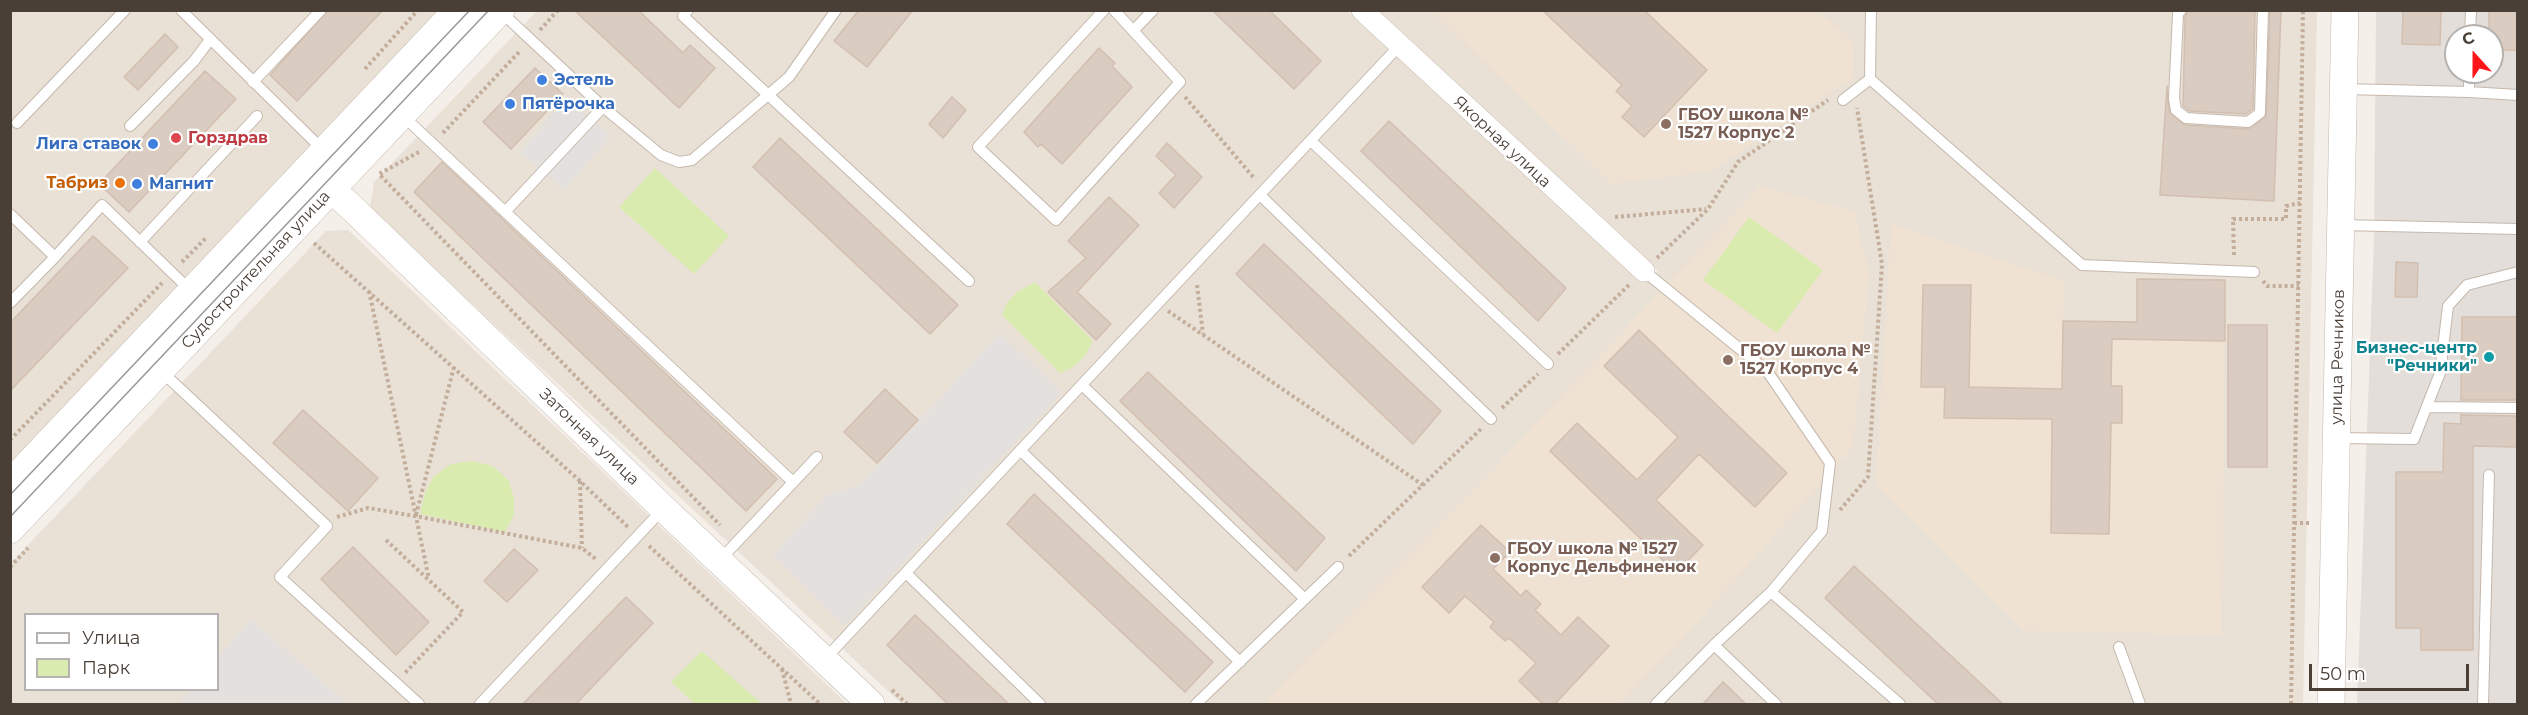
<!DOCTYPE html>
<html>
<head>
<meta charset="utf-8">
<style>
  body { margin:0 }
  #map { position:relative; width:2528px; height:715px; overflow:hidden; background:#f5efe9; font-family:Montserrat,sans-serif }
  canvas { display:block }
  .frame { position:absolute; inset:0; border:12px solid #493f36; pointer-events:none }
  .legend { position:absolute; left:24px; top:613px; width:195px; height:78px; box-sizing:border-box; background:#fff; border:2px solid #b6b2af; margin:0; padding:8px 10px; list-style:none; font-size:18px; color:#493f36 }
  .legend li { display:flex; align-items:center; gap:12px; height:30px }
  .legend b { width:30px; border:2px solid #b6b2af }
  .north { position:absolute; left:2444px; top:24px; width:60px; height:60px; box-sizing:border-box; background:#fff; border:2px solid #b6b2af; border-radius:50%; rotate:339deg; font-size:16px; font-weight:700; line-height:24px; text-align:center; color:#493f36 }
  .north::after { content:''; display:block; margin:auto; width:21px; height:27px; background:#ff1519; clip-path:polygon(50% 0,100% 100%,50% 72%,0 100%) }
  .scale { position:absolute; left:2309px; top:664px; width:160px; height:27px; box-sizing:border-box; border:3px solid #493f36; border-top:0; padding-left:8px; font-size:18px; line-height:21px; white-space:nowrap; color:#493f36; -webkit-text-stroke:4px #fff; paint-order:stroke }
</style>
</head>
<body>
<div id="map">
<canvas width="2528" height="715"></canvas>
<div class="frame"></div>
<ul class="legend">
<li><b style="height:8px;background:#fff"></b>Улица</li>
<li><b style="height:16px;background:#daebb0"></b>Парк</li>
</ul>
<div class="north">С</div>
<div class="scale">50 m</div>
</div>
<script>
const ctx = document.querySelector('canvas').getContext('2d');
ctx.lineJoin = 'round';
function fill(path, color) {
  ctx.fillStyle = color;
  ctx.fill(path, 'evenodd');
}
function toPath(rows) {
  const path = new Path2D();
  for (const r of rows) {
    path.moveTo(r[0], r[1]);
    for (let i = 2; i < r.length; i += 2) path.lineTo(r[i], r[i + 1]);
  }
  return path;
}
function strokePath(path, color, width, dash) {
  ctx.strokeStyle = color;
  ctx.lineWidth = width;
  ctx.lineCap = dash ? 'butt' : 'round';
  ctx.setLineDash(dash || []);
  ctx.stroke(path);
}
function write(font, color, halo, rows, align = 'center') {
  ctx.font = font + ' Montserrat,sans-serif';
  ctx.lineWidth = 4.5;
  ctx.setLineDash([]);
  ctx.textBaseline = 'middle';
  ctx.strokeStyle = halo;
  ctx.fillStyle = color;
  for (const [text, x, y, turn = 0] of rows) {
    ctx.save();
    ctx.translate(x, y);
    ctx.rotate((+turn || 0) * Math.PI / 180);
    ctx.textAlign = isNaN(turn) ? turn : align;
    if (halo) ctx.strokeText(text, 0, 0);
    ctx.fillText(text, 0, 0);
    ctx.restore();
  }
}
fill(toPath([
  [11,11,442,11,11,469],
  [537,11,1347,11,1648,282,1658,271,1379,11,2317,11,2303,704,902,704,370,209,374,182],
  [348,230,847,704,11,704,10,564,326,231],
  [26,614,218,614,218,690,26,690]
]), '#e9e0d6');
fill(toPath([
  [2376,11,2517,11,2517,704,2357,704,2374,239],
  [2456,36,2492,36,2492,72,2456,72]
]), '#e4deda');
fill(toPath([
  [1431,11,1819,11,1854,42,1854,77,1712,171,1611,184],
  [1759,186,1854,211,1869,273,1853,448,1679,643,1619,704,1263,704,1489,473],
  [1891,224,2064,280,2063,321,2143,322,2143,295,2137,295,2137,279,2225,280,2222,635,2024,631,1876,485]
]), '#efe2d2');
fill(toPath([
  [655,168,729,236,694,274,619,207],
  [1749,217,1823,270,1777,333,1703,280],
  [1035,282,1093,341,1084,357,1072,368,1060,373,1002,315,1007,303,1017,292],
  [472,461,493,466,509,481,514,499,514,515,505,532,420,514,425,493,433,477,451,464],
  [702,651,762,704,695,704,671,682]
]), '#daebb0');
fill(toPath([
  [566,98,611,136,564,190,520,152],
  [1000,333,1062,392,844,626,773,555,827,495,860,485],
  [251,619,346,702,344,704,177,704,190,690,218,690,218,657]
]), '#e3e0dd');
const building = toPath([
  [328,10,383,10,297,101,270,75,328,10],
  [574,10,638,10,683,53,690,45,715,68,679,108,574,10],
  [859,10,913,10,867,67,834,41,859,10],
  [1212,10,1269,10,1321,61,1294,89,1212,10],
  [1542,10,1644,10,1707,70,1644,137,1622,117,1632,106,1616,91,1622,85,1542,10],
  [2188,10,2255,10,2253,109,2246,114,2189,111,2183,106,2185,17,2188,10],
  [2270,10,2281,10,2274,201,2160,195,2167,86,2169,112,2185,125,2248,129,2266,117,2270,10],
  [2403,10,2441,10,2440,45,2402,44,2403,10],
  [2489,10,2517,10,2517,50,2492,50,2492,36,2489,36,2489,10],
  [165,34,178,47,138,90,124,77,165,34],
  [1099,48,1115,63,1112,66,1132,87,1062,164,1041,144,1038,147,1024,132,1099,48],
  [535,68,563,94,511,149,483,122,535,68],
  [205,71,236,99,129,212,99,184,205,71],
  [952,97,966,110,943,138,929,124,952,97],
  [1389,121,1566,288,1538,321,1361,151,1389,121],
  [780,138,958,305,930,334,753,167,780,138],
  [1167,143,1202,177,1174,208,1159,193,1176,175,1156,156,1167,143],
  [442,162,777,479,746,511,414,192,442,162],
  [1109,197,1139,225,1077,292,1111,324,1096,340,1048,292,1086,258,1068,241,1109,197],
  [93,236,128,268,10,391,10,323,93,236],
  [1264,244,1441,411,1413,444,1236,274,1264,244],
  [2396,262,2418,263,2417,297,2395,297,2396,262],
  [2137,279,2225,280,2225,341,2112,339,2111,386,2122,386,2122,423,2111,423,2109,534,2051,533,2052,419,1944,418,1945,387,1921,387,1923,285,1971,285,1969,387,2062,389,2063,321,2137,322,2137,279],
  [2462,317,2517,317,2517,400,2461,400,2462,317],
  [2228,325,2267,325,2267,467,2228,467,2228,325],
  [1639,330,1787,473,1755,507,1699,454,1656,500,1703,545,1676,573,1550,451,1577,423,1637,480,1678,437,1604,366,1639,330],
  [1148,372,1325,538,1296,571,1120,401,1148,372],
  [885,389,918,420,877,463,844,432,885,389],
  [303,410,378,478,348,511,273,443,303,410],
  [2461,415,2517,416,2517,447,2473,446,2473,650,2421,650,2421,628,2396,628,2396,472,2443,472,2444,423,2461,424,2461,415],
  [1034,494,1213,662,1185,692,1007,524,1034,494],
  [1481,525,1510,552,1493,569,1521,596,1526,590,1541,604,1535,610,1561,635,1578,617,1609,646,1554,705,1544,705,1519,681,1536,663,1509,638,1505,641,1490,627,1494,622,1465,596,1449,613,1422,587,1481,525],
  [353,547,429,622,396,655,321,579,353,547],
  [514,549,538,570,507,602,484,581,514,549],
  [1854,566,2004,705,1939,705,1825,598,1854,566],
  [626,597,653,623,575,705,522,705,626,597],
  [915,615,932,631,1010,705,949,705,887,645,915,615],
  [1723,682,1747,705,1702,705,1723,682]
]);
fill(building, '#daccc0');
strokePath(building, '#d2bfb0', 1.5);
const service = toPath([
  [181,10,324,151],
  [688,10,683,16,969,281],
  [1104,10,978,147,1056,220,1180,82,1114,10],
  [2181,10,2178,14,2174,99,2176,110,2186,118,2248,122,2260,113,2263,10],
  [500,11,603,107,661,155,679,162,692,160,789,77,836,10],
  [1133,31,1153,10],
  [2470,36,2471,10],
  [1870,79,1871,10],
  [253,82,321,10],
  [2343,89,2469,92,2469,72],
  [2469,92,2518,95],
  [1843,100,1870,79,2082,265,2254,272],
  [402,115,793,482],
  [17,123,125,10],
  [130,126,194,61,209,41],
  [1311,141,1548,364],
  [1260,195,1491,419],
  [505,212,603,107],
  [10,214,55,257,102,205,191,291],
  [2340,225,2518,229],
  [140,242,257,116],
  [1644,271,1767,371,1830,463,1822,531,1771,592],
  [10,303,55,257],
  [161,371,327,526,280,577,419,704],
  [1082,385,1305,599],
  [2427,407,2518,408],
  [2336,438,2414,439,2440,373,2448,306,2467,285,2518,272],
  [1021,451,1240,662],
  [10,506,479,10],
  [719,561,817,457],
  [906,573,1040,704],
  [2119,647,2140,704],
  [824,660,1399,46],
  [480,704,663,509],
  [1196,704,1338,567],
  [1656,704,1714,645],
  [1776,704,1714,645,1771,592,1900,704],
  [2483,704,2489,475]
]);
const minor = toPath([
  [1362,10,1644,271]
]);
const tertiary = toPath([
  [308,169,350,206,663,508,871,704],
  [10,483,457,10],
  [10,530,501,10],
  [2331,704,2345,10]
]);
strokePath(service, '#c4b8ad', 12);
strokePath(minor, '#c4b8ad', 22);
strokePath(tertiary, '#c4b8ad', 28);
strokePath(toPath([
  [540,30,558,10],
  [365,69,418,10],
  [1185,97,1254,178],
  [443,133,520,51],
  [419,152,379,174,720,525],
  [1615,217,1706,209],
  [314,243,580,481,628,527],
  [2234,255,2233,219,2286,219,2286,206,2300,203],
  [1657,258,1708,209,1738,162,1828,100],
  [182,262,206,238],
  [2263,281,2267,286,2299,286],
  [1197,285,1203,334],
  [369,291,429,579],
  [1168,311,1423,485],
  [1558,354,1630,284],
  [1502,408,1538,374],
  [10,440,162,283],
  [580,481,582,548],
  [1840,510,1868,477,1882,264,1857,108],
  [416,515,454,367],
  [337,517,368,508,415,516,582,548,597,560],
  [2294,523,2312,523],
  [386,540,463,612,405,673],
  [649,546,820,704],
  [1349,556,1482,428],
  [10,567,28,548],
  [782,669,791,704],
  [892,690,907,704],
  [2291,704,2303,10]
]), '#c3ae9b', 4, [3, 3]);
strokePath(service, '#fff', 10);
strokePath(minor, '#fff', 21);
strokePath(tertiary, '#fff', 27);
strokePath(toPath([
  [10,495,470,10],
  [10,517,489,10]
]), '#989898', 1.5);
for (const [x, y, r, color] of [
  [542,80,6,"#3f7fe0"],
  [510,104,6,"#3f7fe0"],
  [1666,124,6,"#8d6e63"],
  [176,138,6,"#e0444e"],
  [153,144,6,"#3f7fe0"],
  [120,183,6,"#e8710a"],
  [137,184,6,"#3f7fe0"],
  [2489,357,6,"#0f9aa8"],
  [1728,360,6,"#8d6e63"],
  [1495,558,6,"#8d6e63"]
]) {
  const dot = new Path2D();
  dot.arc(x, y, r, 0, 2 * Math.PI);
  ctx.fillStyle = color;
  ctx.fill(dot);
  strokePath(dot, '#fff', 2);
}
write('bold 16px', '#366cbe', '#fff', [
  ["Эстель",554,80],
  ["Пятёрочка",522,104],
  ["Лига ставок",141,144,"right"],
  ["Магнит",149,184]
], 'left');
write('bold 16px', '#785e54', '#fff', [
  ["ГБОУ школа №",1678,115],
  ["1527 Корпус 2",1678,133],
  ["ГБОУ школа №",1740,351],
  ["1527 Корпус 4",1740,369],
  ["ГБОУ школа № 1527",1507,549],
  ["Корпус Дельфиненок",1507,567]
], 'left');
write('bold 16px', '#be3a42', '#fff', [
  ["Горздрав",188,138]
], 'left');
write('16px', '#493f36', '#fff', [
  ["Якорная улица",1502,142,43],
  ["Судостроительная улица",256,270,-47],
  ["улица Речников",2338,357,-89],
  ["Затонная улица",589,437,44]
]);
write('bold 16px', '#c56008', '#fff', [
  ["Табриз",108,183]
], 'right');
write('bold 16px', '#0d838f', '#fff', [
  ["Бизнес-центр",2477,348],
  ["\"Речники\"",2477,366]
], 'right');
</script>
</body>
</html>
